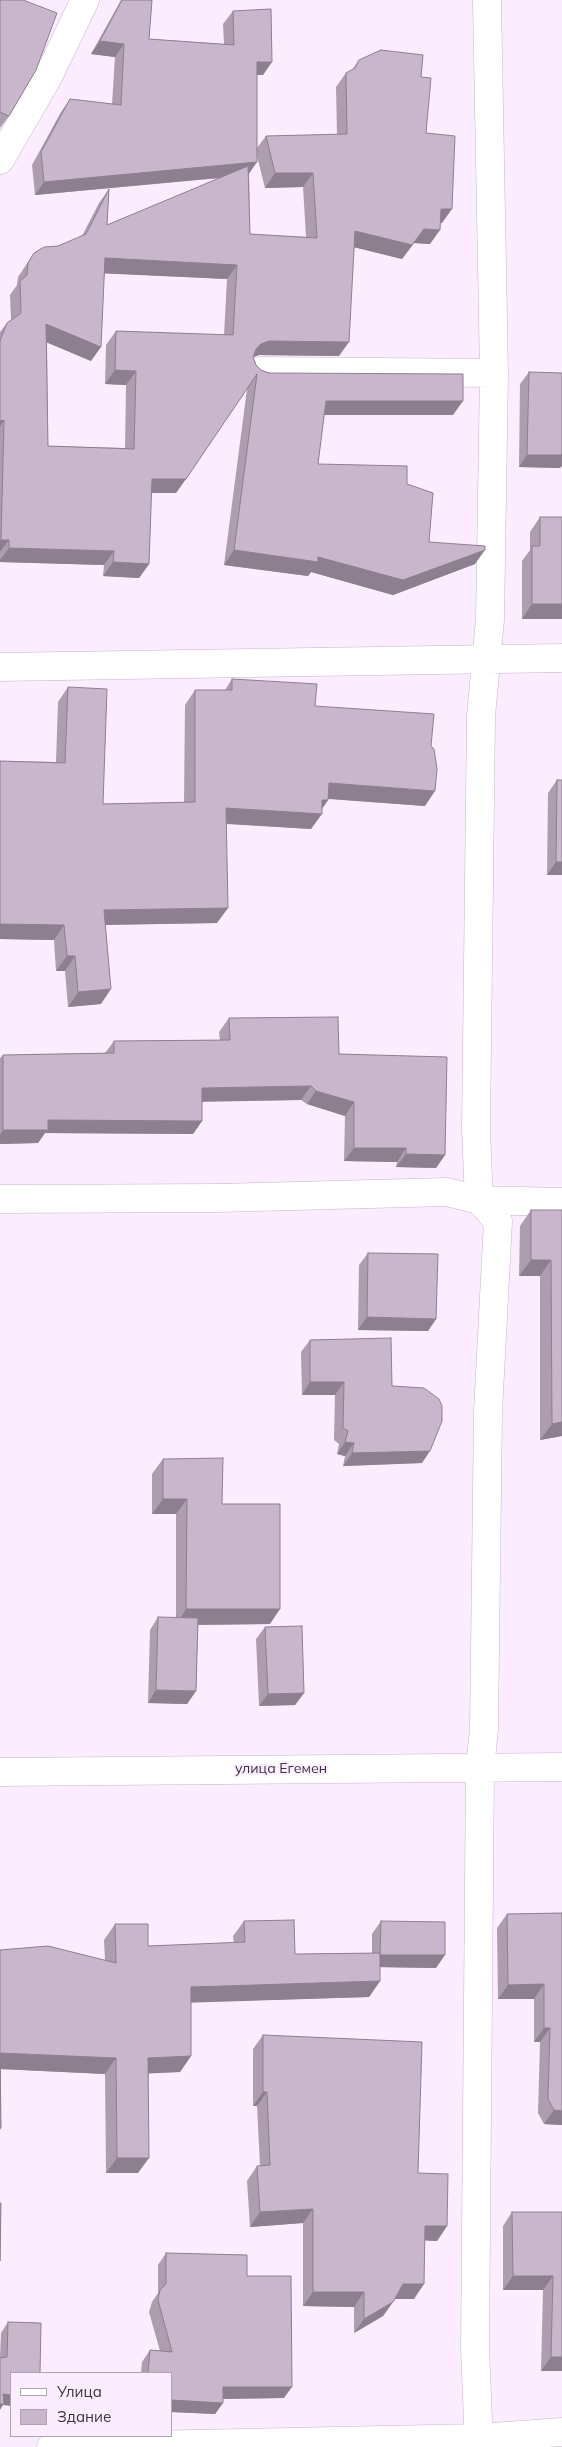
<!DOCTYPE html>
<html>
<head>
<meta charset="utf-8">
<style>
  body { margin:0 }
  #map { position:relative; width:562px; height:2447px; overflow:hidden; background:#fcecff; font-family:Mulish,sans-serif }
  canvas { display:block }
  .legend { position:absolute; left:10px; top:2372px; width:162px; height:65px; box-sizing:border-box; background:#fcecff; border:1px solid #afa2b1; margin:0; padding:6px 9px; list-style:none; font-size:15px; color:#3c343d }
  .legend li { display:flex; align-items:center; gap:10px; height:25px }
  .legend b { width:25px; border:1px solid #afa2b1 }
</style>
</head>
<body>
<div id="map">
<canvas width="562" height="2447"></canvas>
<ul class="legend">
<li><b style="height:6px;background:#fff"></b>Улица</li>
<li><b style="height:14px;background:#c9b6cc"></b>Здание</li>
</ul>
</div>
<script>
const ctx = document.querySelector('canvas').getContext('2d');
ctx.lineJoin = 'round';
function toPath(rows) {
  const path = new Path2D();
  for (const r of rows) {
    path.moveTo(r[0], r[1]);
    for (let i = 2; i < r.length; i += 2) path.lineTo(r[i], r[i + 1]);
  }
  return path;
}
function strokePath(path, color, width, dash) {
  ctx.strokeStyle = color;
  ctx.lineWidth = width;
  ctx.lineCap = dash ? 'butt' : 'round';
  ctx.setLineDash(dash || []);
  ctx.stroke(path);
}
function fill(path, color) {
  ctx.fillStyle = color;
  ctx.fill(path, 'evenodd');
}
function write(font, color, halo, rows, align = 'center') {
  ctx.font = font + ' Mulish,sans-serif';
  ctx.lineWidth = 4;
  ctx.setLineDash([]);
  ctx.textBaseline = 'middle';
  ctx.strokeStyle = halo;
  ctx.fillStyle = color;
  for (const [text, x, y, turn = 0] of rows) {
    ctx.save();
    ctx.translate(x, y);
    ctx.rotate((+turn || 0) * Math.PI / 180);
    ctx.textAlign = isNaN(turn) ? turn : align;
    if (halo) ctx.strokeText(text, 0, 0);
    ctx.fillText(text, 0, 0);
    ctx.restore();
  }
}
const minor = toPath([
  [0,160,48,77,85,0],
  [259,371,494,373],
  [0,667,562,658],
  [0,1199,218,1198,447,1192,479,1200,562,1202],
  [0,1772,562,1767],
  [51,2447,479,2438,562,2432],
  [479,2447,475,2347,480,1768,484,1729,488,1412,498,1221,479,1200,476,1129,481,716,490,620,494,373,487,0]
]);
strokePath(minor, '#c7b4ca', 29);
strokePath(minor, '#fff', 28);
fill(toPath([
  [0,0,9,116,0,128],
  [121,0,152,0,149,39,224,44,223,24,233,11,263,75,257,75,257,148,266,136,337,135,336,87,346,73,352,70,359,60,421,77,426,133,442,223,440,223,430,244,414,243,402,259,354,247,339,356,259,355,253,357,256,365,261,370,269,373,453,415,324,415,318,464,407,484,429,542,475,564,393,595,311,572,308,576,224,565,247,389,176,493,151,493,149,564,139,578,103,576,104,565,0,562,0,332,7,323,11,320,10,295,17,285,18,277,34,253,58,246,82,236,99,203,109,189,107,225,221,178,35,195,32,165,61,112,70,99,112,104,115,57,91,54],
  [257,156,265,188,303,187,306,237,250,234,249,174],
  [105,273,227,279,224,335,116,331,106,345,105,384,126,385,125,448,48,446,47,342,91,361],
  [529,372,560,468,519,467,520,384],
  [540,517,562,517,562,619,522,619,522,561,530,550,530,532],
  [232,679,315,706,425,806,328,799,328,800,322,809,311,829,226,824,217,923,106,925,101,1004,68,1007,65,971,56,971,54,940,0,939,0,761,56,762,58,702,68,687,103,804,184,802,185,705,195,690,225,690],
  [557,780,562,875,547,875,548,793],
  [229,1018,339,1054,445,1155,436,1168,396,1167,397,1162,344,1161,345,1116,307,1104,301,1100,202,1101,202,1121,193,1134,45,1133,38,1143,0,1144,0,1058,3,1055,105,1053,114,1041,220,1040,219,1032],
  [531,1210,562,1210,562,1436,540,1440,540,1276,519,1276,520,1226],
  [368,1253,436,1319,428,1331,358,1330,359,1265],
  [310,1340,392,1386,422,1463,343,1466,345,1456,337,1454,339,1444,334,1440,335,1395,302,1395,301,1352],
  [163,1459,222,1504,270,1624,198,1625,196,1691,187,1704,148,1703,150,1630,158,1617,176,1618,176,1514,152,1514,152,1474],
  [265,1627,304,1693,295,1705,259,1706,256,1639],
  [562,1913,562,2125,544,2124,538,2113,540,2042,534,2042,534,1999,498,1999,497,1928,507,1914],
  [244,1921,295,1954,372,1953,372,1934,381,1921,436,1968,380,1967,380,1981,369,1997,191,2002,191,2056,180,2072,149,2073,138,2173,106,2173,105,2074,1,2069,1,2128,0,2130,0,1950,105,1960,104,1940,115,1924,148,1946,234,1943,233,1936],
  [263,2035,418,2173,447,2226,437,2241,424,2240,414,2299,395,2299,383,2316,354,2333,354,2307,303,2306,303,2223,250,2227,247,2181,257,2166,260,2166,257,2106,253,2106,253,2049],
  [512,2212,562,2212,562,2371,541,2371,543,2290,503,2290,503,2226],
  [166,2253,247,2276,284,2398,223,2399,223,2403,215,2414,171,2412,171,2373,141,2373,142,2362,150,2350,160,2351,149,2312,152,2302,158,2293,158,2265],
  [8,2322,41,2323,3,2405,0,2358,1,2333]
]), '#ad9daf');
fill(toPath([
  [100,41,124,44,115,57,91,54],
  [257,62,272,62,263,75,248,75],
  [257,162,248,175,35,195,44,182],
  [275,173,313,173,303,187,265,188],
  [441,209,452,209,442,223,431,223],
  [424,229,440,230,430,244,414,243,402,259,345,245,355,231],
  [105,258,237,265,227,279,95,273],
  [46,324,101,347,91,361,36,338],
  [269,341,349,342,339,356,259,355,251,358,256,349,261,344],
  [115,370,136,371,126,385,105,384],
  [326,401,463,401,453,415,316,415],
  [4,420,0,427,0,421],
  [527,455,562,455,562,466,560,468,519,467],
  [152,479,186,479,176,493,142,493],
  [1,540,9,540,0,552,0,542],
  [9,548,114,551,104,565,0,562,0,560],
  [234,550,485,550,475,564,393,595,311,572,308,576,224,565],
  [113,562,149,564,139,578,103,576],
  [532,604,562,604,562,619,522,619],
  [329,783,435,791,425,806,319,798],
  [322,800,328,800,319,813,322,814,311,829,216,823,226,808],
  [556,862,562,862,562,875,547,875],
  [228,908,217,923,94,925,104,910],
  [0,924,64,925,54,940,0,939],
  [67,956,75,956,65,971,56,971],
  [111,989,101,1004,68,1007,78,992],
  [311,1086,301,1100,193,1102,202,1088],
  [316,1091,354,1102,345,1116,307,1104],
  [48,1120,202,1121,193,1134,45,1133,38,1143,0,1144,0,1135,3,1130],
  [354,1148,406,1148,397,1162,344,1161],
  [406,1154,445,1155,436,1168,396,1167],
  [531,1260,551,1260,540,1276,519,1276],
  [367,1317,436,1319,428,1331,358,1330],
  [310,1382,344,1382,335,1395,302,1395],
  [562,1422,562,1436,540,1440,552,1424],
  [345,1442,354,1443,345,1456,337,1454],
  [430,1451,422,1463,343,1466,352,1453],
  [163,1499,187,1499,176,1514,152,1514],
  [186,1609,280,1609,270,1624,176,1625],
  [156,1690,196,1691,187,1704,148,1703],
  [304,1693,295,1705,259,1706,268,1694],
  [380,1955,445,1955,436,1968,371,1967],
  [380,1981,369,1997,180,2003,191,1987],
  [544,1984,534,1999,498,1999,508,1985],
  [544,2028,550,2028,540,2042,534,2042],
  [0,2053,116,2058,105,2074,0,2069],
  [191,2056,180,2072,138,2074,148,2058],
  [263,2092,267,2092,257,2106,253,2106],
  [554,2110,562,2111,562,2125,544,2124],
  [117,2158,149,2158,138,2173,106,2173],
  [313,2209,303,2223,250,2227,260,2212],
  [425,2226,447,2226,437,2241,415,2240],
  [513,2276,553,2276,543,2290,503,2290],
  [403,2284,424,2284,414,2299,393,2299],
  [313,2292,364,2292,354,2307,303,2306],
  [393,2302,383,2316,354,2333,364,2319],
  [551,2357,562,2357,562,2371,541,2371],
  [223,2387,292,2387,284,2398,215,2399],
  [3,2394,11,2395,11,2406,3,2405,0,2410,0,2399],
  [171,2400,223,2403,215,2414,171,2412]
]), '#8d7f8f');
const building = toPath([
  [0,0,23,0,57,13,36,70,9,116,0,112,0,0],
  [122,0,152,0,149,39,234,45,233,11,271,9,272,62,257,62,257,162,44,182,41,152,70,99,121,105,124,44,100,41,122,0],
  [381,50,423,55,421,77,431,78,426,133,455,136,452,209,441,209,440,230,424,229,412,245,355,231,349,342,269,341,261,344,256,349,253,357,256,365,261,370,269,373,463,374,463,401,326,401,318,464,407,466,407,484,433,493,429,542,485,546,485,550,403,580,318,557,318,562,234,550,257,374,186,479,152,479,149,564,113,562,114,551,9,548,9,540,1,540,4,420,0,421,0,341,7,323,21,313,20,281,27,275,28,263,34,253,44,247,58,246,86,234,109,189,107,225,248,166,250,234,317,238,313,173,275,173,266,136,347,134,346,73,355,68,359,60,381,50],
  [105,258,237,265,233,335,116,331,115,370,136,371,134,449,48,446,46,324,101,347,105,258],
  [529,372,562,373,562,455,527,455,529,372],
  [540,517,562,517,562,604,532,604,532,546,540,546,540,517],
  [232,679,317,684,315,706,434,714,431,746,434,749,437,769,435,791,329,783,328,800,322,800,322,814,226,808,228,908,104,910,111,989,78,992,75,956,67,956,64,925,0,924,0,761,65,763,68,687,107,689,103,804,195,802,195,690,232,690,232,679],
  [557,780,562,780,562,862,556,862,557,780],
  [338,1017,339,1054,447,1057,445,1155,406,1154,406,1148,354,1148,354,1102,316,1091,311,1086,202,1088,202,1121,48,1120,48,1130,3,1130,3,1055,114,1053,114,1041,230,1040,229,1018,338,1017],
  [531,1210,562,1210,562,1422,552,1424,551,1260,531,1260,531,1210],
  [368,1253,438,1254,436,1319,367,1317,368,1253],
  [391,1338,392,1386,424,1388,439,1399,442,1406,442,1421,430,1451,352,1453,354,1443,345,1442,348,1431,343,1428,344,1382,310,1382,310,1340,391,1338],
  [223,1458,222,1504,280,1504,280,1609,186,1609,187,1499,163,1499,163,1459,223,1458],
  [158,1617,198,1618,196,1691,156,1690,158,1617],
  [302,1626,304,1693,268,1694,265,1627,302,1626],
  [562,1913,562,2111,554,2110,548,2099,550,2028,544,2028,544,1984,508,1985,507,1914,562,1913],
  [294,1920,295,1954,380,1953,380,1981,191,1987,191,2056,148,2058,149,2158,117,2158,116,2058,0,2053,1,2128,0,2128,0,1950,48,1946,116,1963,115,1924,148,1924,148,1946,245,1942,244,1921,294,1920],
  [381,1921,445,1922,445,1955,380,1955,381,1921],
  [263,2035,422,2042,418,2173,448,2174,447,2226,425,2226,424,2284,403,2284,393,2302,364,2319,364,2292,313,2292,313,2209,260,2212,257,2166,270,2165,267,2092,263,2092,263,2035],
  [0,2203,1,2203,0,2261,0,2203],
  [512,2212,562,2212,562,2357,551,2357,553,2276,513,2276,512,2212],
  [166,2253,247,2255,247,2276,291,2276,292,2387,223,2387,223,2403,171,2400,171,2373,148,2373,150,2350,172,2352,158,2300,160,2290,166,2284,166,2253],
  [8,2322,41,2323,40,2373,11,2373,11,2395,3,2394,4,2404,0,2404,0,2358,7,2357,8,2322]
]);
fill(building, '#c9b6cc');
strokePath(building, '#8d7f8f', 1);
write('14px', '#3c343d', '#fcecff', [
  ["улица Егемен",281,1769]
]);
</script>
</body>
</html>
